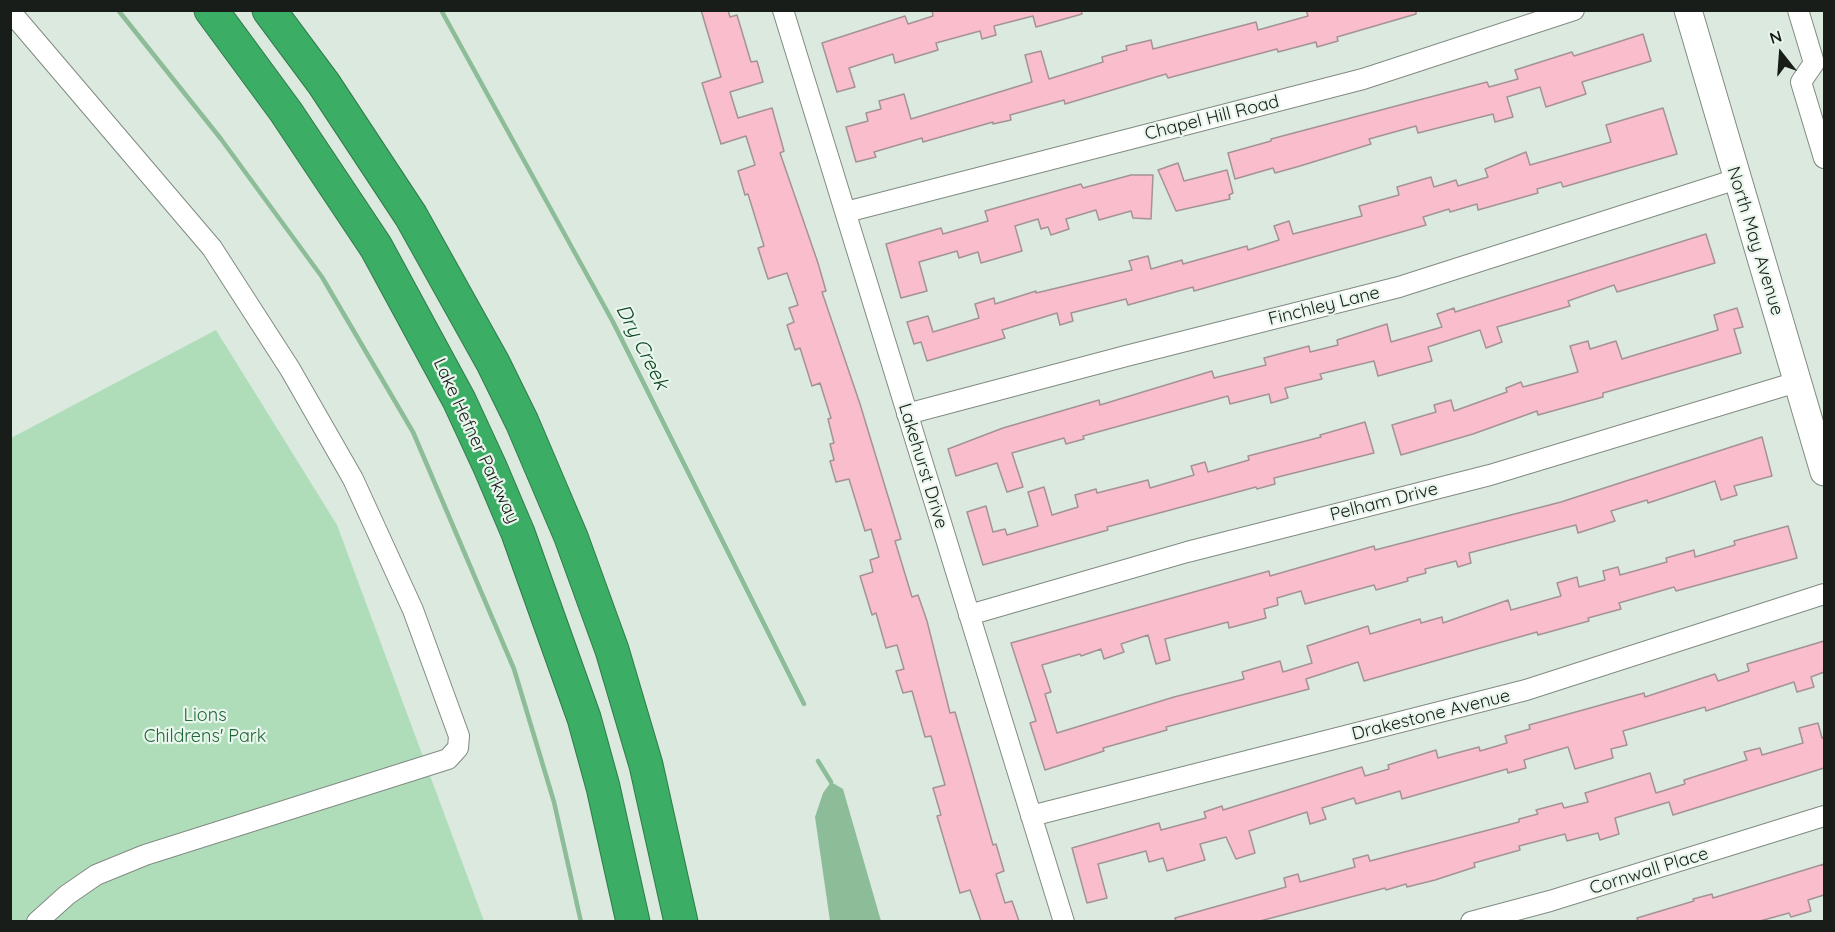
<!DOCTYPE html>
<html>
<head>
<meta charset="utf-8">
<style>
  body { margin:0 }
  #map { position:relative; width:1835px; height:932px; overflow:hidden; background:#dce9de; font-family:Quicksand,sans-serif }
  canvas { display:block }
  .frame { position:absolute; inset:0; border:12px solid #191d1a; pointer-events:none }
  .north { position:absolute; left:1751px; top:24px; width:60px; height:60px; -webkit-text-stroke:4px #e9f6ec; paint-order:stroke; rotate:343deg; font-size:16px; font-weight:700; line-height:24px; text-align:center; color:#191d1a }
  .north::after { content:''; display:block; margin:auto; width:21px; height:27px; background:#191d1a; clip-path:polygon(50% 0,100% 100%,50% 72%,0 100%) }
</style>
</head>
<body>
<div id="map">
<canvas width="1835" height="932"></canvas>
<div class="frame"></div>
<div class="north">N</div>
</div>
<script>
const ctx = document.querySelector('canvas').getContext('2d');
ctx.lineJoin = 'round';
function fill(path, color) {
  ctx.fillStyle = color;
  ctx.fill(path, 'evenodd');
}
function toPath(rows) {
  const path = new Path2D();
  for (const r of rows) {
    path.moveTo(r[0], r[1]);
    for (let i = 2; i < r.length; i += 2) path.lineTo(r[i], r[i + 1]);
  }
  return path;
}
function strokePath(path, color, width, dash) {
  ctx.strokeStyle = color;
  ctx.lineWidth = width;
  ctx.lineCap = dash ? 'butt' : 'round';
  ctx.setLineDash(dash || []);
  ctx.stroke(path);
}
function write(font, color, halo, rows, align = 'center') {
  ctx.font = font + ' Quicksand,sans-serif';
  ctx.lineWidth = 4.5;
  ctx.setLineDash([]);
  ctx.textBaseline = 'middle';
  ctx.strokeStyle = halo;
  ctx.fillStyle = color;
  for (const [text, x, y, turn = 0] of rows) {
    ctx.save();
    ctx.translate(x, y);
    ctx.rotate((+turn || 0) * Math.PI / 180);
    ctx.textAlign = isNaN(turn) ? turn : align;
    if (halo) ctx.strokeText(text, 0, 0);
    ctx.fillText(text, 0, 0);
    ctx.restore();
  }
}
fill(toPath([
  [216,330,337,525,484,921,11,922,11,438]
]), '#afddba');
fill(toPath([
  [831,782,843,789,881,921,830,921,815,817,823,793]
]), '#8dbc99');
strokePath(toPath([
  [118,10,221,139,322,277,413,432,514,669,554,802,581,922],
  [441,10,613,322,804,704],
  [818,761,831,782]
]), '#8dbc99', 4.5);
const building = toPath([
  [701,10,728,10,730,17,737,15,751,62,757,61,763,82,730,92,738,118,772,108,784,151,780,153,818,263,826,291,822,292,860,404,901,539,895,541,912,597,918,595,927,621,950,713,955,712,993,845,996,844,1004,871,996,874,1005,903,1012,901,1019,921,981,921,970,890,960,893,937,816,941,815,933,788,945,785,931,736,925,737,912,691,903,693,896,671,904,669,897,645,886,648,876,613,872,615,860,576,873,572,870,560,879,557,871,529,865,531,849,479,836,482,830,461,834,460,830,444,834,443,828,419,831,418,820,383,812,386,800,348,795,350,787,325,794,322,789,308,798,305,787,273,768,279,758,248,764,246,748,194,745,195,738,171,755,165,746,136,721,144,702,83,721,77,701,10],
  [932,10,1081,10,1082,14,1036,27,1033,16,994,26,996,35,982,39,980,31,936,43,938,50,895,63,893,54,849,68,855,87,837,92,822,43,905,16,908,24,933,16,932,10],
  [1306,10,1416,10,1416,14,1337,37,1338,41,1317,47,1316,42,1278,52,1277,49,1168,78,1166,74,1065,104,1064,100,1010,115,1011,120,993,124,993,122,923,142,922,138,874,152,876,157,856,162,846,127,868,121,866,113,881,109,879,101,904,94,911,119,1032,82,1025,55,1041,51,1049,79,1103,62,1102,57,1127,50,1126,46,1151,40,1153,49,1256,22,1258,30,1308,16,1306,10],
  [1643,34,1651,61,1582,82,1586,94,1546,107,1540,87,1507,97,1513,117,1495,122,1493,114,1418,133,1416,126,1369,139,1371,144,1300,166,1275,173,1273,168,1235,179,1228,153,1271,141,1271,139,1487,82,1489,87,1518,79,1515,70,1572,52,1574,56,1643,34],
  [1663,108,1677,154,1563,187,1561,182,1537,189,1538,193,1478,210,1477,204,1450,212,1449,209,1423,217,1426,225,1194,291,1193,287,1128,305,1126,299,1071,313,1073,321,1060,325,1057,313,1002,330,1005,338,927,361,921,342,914,344,907,322,928,316,933,332,979,318,975,304,994,298,995,304,1036,291,1036,293,1132,270,1129,261,1148,256,1151,269,1182,260,1183,264,1247,246,1248,250,1279,240,1274,226,1289,221,1293,234,1362,216,1359,206,1399,195,1397,187,1431,177,1434,187,1456,180,1458,186,1488,177,1485,169,1526,152,1530,165,1611,142,1606,125,1663,108],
  [1178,163,1184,181,1227,170,1233,193,1229,195,1230,199,1176,211,1158,170,1178,163],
  [1131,175,1153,175,1151,219,1133,218,1131,211,1099,220,1096,210,1066,219,1069,229,1051,235,1048,227,1041,229,1038,219,1015,226,1022,251,981,263,978,252,959,258,957,251,919,262,927,291,901,298,886,244,941,228,943,234,988,221,985,211,1081,184,1083,188,1131,175],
  [1706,234,1715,263,1617,292,1614,285,1568,301,1570,306,1497,327,1502,342,1486,348,1480,330,1428,347,1432,361,1378,376,1374,361,1320,374,1322,379,1285,388,1288,398,1271,403,1269,394,1230,404,1228,396,1083,436,1084,439,1066,444,1064,438,1012,453,1023,487,1007,492,997,463,956,476,948,449,1003,428,1099,400,1100,405,1212,371,1214,378,1266,365,1264,358,1309,346,1310,352,1338,345,1337,340,1387,324,1391,342,1442,327,1437,314,1454,308,1455,312,1706,234],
  [1737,308,1743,327,1734,329,1741,353,1603,393,1603,397,1538,415,1537,411,1473,434,1401,455,1392,425,1436,412,1434,405,1451,400,1454,411,1507,392,1506,388,1521,382,1523,387,1578,372,1570,346,1588,341,1590,349,1616,341,1622,359,1718,330,1714,315,1737,308],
  [1365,422,1374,453,1274,478,1275,484,1257,489,1256,487,1107,527,1108,530,983,565,967,512,986,506,993,532,1005,529,1007,535,1038,526,1028,492,1044,487,1052,515,1078,507,1075,495,1096,489,1097,493,1148,480,1150,488,1194,475,1191,466,1205,462,1208,472,1249,460,1248,456,1321,437,1320,435,1365,422],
  [1762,437,1772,476,1734,486,1737,495,1721,500,1715,481,1648,503,1647,500,1611,511,1615,521,1578,533,1576,525,1469,553,1471,563,1458,567,1456,561,1425,569,1426,573,1407,578,1408,581,1376,590,1374,585,1305,604,1301,591,1277,598,1278,605,1264,609,1266,618,1229,628,1228,622,1165,639,1170,660,1156,664,1148,635,1121,644,1124,652,1104,659,1101,649,1081,656,1080,654,1042,665,1051,692,1045,694,1057,733,1174,697,1244,679,1242,672,1280,661,1283,672,1312,663,1307,646,1368,626,1370,634,1420,619,1421,623,1442,617,1443,623,1508,600,1511,610,1561,596,1557,583,1577,577,1579,587,1605,580,1603,571,1618,567,1620,575,1667,562,1666,558,1694,550,1695,557,1735,545,1734,541,1788,526,1797,558,1676,591,1674,587,1619,603,1621,609,1588,618,1589,621,1538,635,1537,632,1364,681,1358,662,1306,679,1309,689,1166,727,1167,730,1103,748,1104,751,1045,770,1030,723,1036,721,1011,643,1269,571,1270,576,1374,546,1375,550,1561,502,1762,437],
  [1824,641,1824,672,1811,677,1814,687,1797,692,1794,682,1706,711,1705,707,1623,731,1627,745,1611,749,1613,758,1575,769,1568,747,1524,760,1526,768,1508,773,1507,769,1402,799,1400,791,1356,804,1354,798,1322,808,1326,819,1310,824,1307,812,1249,831,1255,853,1236,859,1226,837,1200,844,1205,860,1167,871,1163,858,1149,862,1146,851,1098,864,1107,898,1087,903,1072,848,1159,823,1161,830,1206,818,1204,812,1222,806,1223,810,1362,767,1365,776,1389,769,1388,765,1436,750,1438,758,1479,747,1480,751,1507,743,1505,736,1530,729,1529,725,1644,693,1645,697,1715,674,1718,681,1749,671,1747,664,1824,641],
  [1818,723,1822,738,1824,737,1824,768,1673,815,1669,802,1615,818,1619,834,1600,840,1598,833,1567,841,1565,834,1519,846,1520,850,1474,863,1475,867,1435,880,1407,887,1406,884,1386,890,1385,888,1260,921,1176,921,1175,918,1286,887,1284,878,1298,874,1300,882,1355,867,1353,859,1368,855,1370,861,1519,822,1519,819,1538,814,1536,810,1562,803,1564,808,1588,802,1585,793,1650,773,1656,793,1685,784,1684,780,1747,760,1744,752,1760,748,1762,755,1803,743,1799,728,1818,723],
  [1824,864,1824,895,1808,900,1811,911,1791,917,1789,913,1760,921,1638,921,1637,918,1694,901,1693,899,1712,894,1713,898,1824,864]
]);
fill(building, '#f9bdcc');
strokePath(building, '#a39397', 1.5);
const street = toPath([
  [783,10,1064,922],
  [1798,10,1814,63,1801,82,1824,158],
  [10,11,212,248,290,369,353,479,413,610,459,736,458,748,448,759,145,855,96,875,67,895,37,922],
  [846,212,1363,79,1574,10],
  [907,414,1126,356,1399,287,1737,179],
  [969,615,1187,552,1490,475,1797,382],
  [1031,816,1526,690,1824,594],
  [1471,922,1550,901,1824,816]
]);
const secondary = toPath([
  [1688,10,1824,472]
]);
const highway = toPath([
  [211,10,286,112,376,247,459,400,490,467,518,533,584,718,603,787,633,922],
  [269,10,324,84,411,216,493,363,522,422,571,537,612,650,646,765,681,922]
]);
strokePath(street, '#808b82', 22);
strokePath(secondary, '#808b82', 29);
strokePath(highway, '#2f7b4b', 35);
strokePath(street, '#fff', 20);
strokePath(secondary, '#fff', 27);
strokePath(highway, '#3bad65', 33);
write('18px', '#191d1a', '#e9f6ec', [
  ["Chapel Hill Road",1212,118,-14],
  ["North May Avenue",1755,241,73],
  ["Finchley Lane",1324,306,-14],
  ["Lake Hefner Parkway",476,441,65],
  ["Lakehurst Drive",923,466,73],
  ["Pelham Drive",1384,502,-14],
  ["Drakestone Avenue",1431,715,-14],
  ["Cornwall Place",1649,871,-17]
]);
write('18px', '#1f6639', '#e9f6ec', [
  ["Lions",205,716],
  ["Childrens' Park",205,737]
]);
write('italic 20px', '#0f4624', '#e9f6ec', [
  ["Dry Creek",642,347,63]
]);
</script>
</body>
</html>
